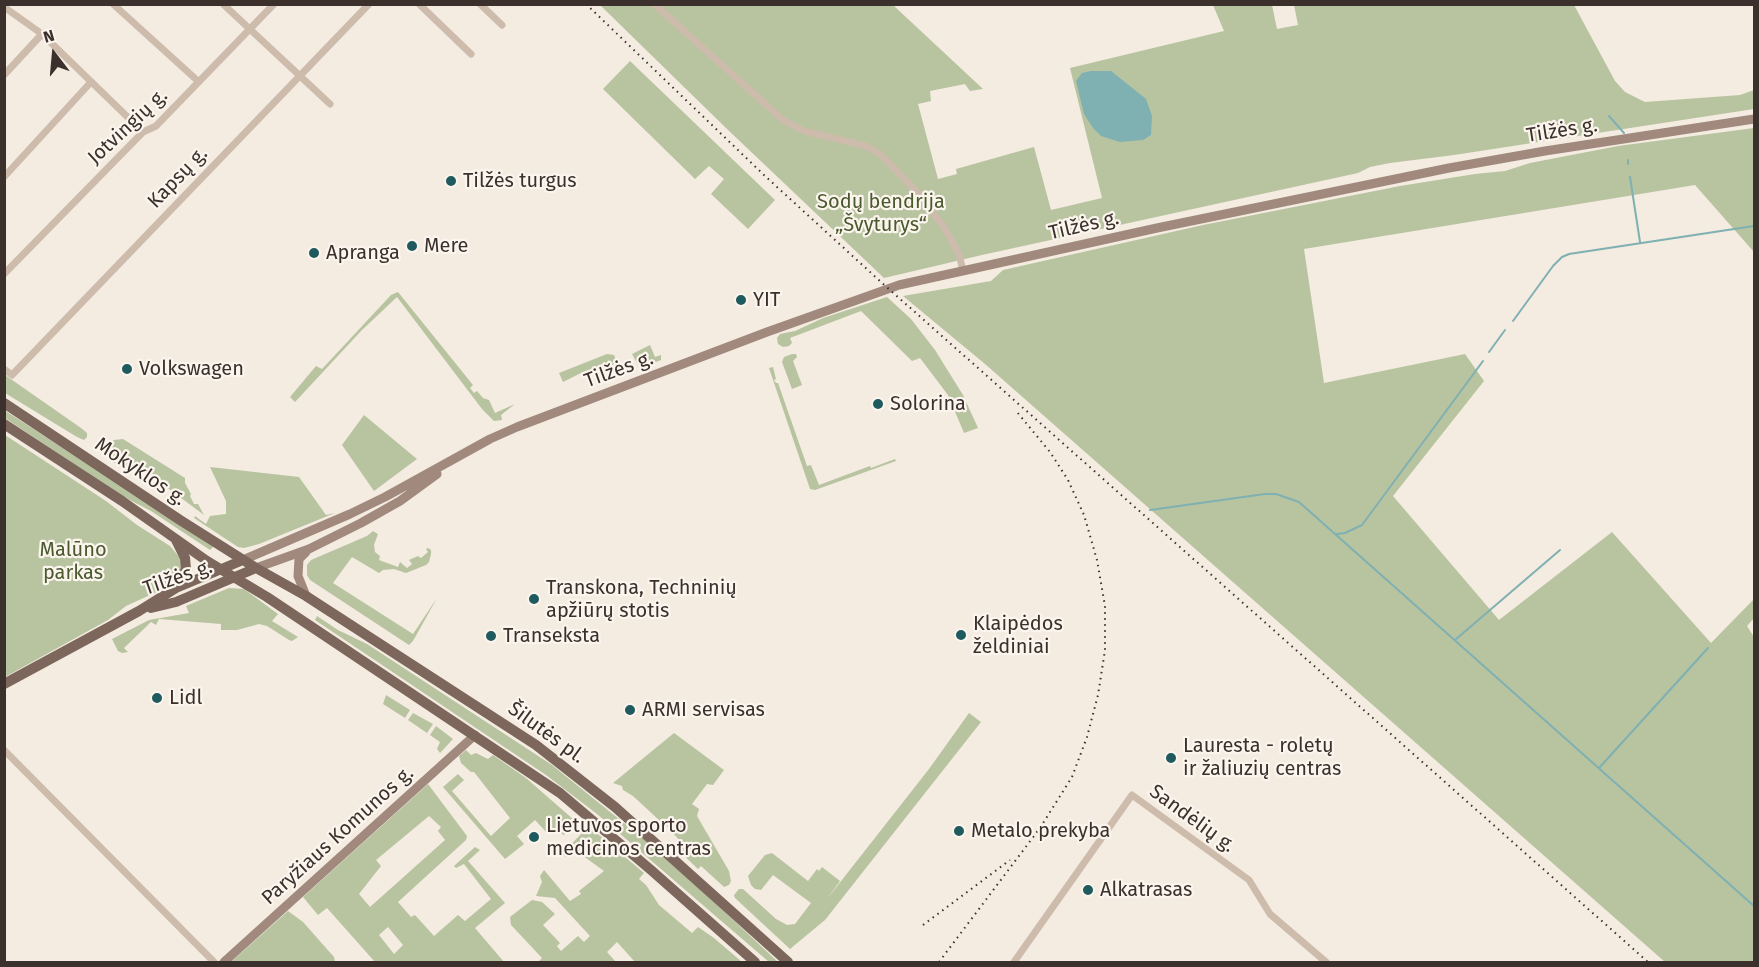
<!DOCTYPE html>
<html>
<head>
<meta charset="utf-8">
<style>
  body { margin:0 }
  #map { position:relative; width:1759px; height:967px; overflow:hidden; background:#f4ebe1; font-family:"Fira Sans",sans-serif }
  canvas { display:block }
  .frame { position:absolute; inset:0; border:6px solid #3b302b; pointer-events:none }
  .north { position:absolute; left:24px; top:24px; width:60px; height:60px; -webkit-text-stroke:4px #fbf5ee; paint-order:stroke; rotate:344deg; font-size:16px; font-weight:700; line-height:24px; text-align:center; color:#3b302b }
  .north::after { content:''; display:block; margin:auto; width:21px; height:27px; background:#3b302b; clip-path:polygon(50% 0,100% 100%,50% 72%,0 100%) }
</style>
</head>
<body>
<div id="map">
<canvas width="1759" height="967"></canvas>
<div class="frame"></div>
<div class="north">N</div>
</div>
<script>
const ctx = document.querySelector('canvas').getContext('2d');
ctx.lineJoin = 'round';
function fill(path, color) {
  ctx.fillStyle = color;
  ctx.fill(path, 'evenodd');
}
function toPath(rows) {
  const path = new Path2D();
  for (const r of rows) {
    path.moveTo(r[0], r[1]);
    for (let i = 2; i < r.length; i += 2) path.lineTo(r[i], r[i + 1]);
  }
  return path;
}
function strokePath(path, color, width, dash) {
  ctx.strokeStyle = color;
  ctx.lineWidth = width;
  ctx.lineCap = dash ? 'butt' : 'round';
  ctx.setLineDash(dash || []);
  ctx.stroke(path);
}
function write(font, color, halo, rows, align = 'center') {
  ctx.font = font + ' "Fira Sans",sans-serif';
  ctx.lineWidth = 4.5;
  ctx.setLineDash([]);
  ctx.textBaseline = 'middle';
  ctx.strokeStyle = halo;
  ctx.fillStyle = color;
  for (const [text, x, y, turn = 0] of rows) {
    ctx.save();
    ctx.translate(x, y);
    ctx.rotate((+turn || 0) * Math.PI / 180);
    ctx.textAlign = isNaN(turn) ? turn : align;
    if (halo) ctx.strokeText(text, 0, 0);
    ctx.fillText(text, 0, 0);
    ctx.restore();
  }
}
fill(toPath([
  [600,5,893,5,983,89,970,91,965,84,930,91,931,101,918,104,938,179,957,174,956,169,1034,147,1051,210,1102,198,1070,68,1224,31,1213,5,1272,5,1277,29,1298,25,1294,5,1574,5,1615,81,1625,92,1645,102,1740,95,1754,90,1754,109,1454,155,1390,163,1370,167,1358,173,982,255,884,278,727,129],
  [630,61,775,200,748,229,711,194,724,179,709,166,695,179,603,89],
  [1754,128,1754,252,1695,185,1304,249,1324,383,1465,354,1484,381,1393,496,1499,620,1612,532,1711,643,1754,599,1754,618,1747,626,1754,637,1754,962,1665,962,985,364,903,296,991,281,1003,270,1203,225,1400,186,1475,174,1505,171,1530,163,1618,146],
  [398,292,473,385,470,388,474,393,477,391,483,398,489,400,495,413,515,404,501,415,502,420,494,421,482,409,397,297,362,330,295,402,290,397,316,366,322,369,391,295],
  [887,297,911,319,935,350,963,395,978,428,964,433,948,395,920,358,912,361,861,311,790,338,792,343,789,346,783,347,778,344,777,338,780,334,795,331,823,318],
  [650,345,655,357,661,355,661,360,643,367,638,365,632,354],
  [607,354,614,355,616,360,613,365,581,373,563,382,559,373],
  [792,354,796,354,797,357,793,361,802,385,792,389,782,362,784,357],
  [773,367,776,379,774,380,776,383,778,383,807,466,811,465,819,485,870,466,871,468,895,459,896,461,815,490,810,489,769,368],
  [5,375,81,428,87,433,87,437,84,440,77,437,5,393],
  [4,410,214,546,210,550,151,511,124,497,5,418],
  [364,415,417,459,374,491,342,445],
  [5,435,106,501,137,525,170,546,181,559,183,569,172,585,126,606,108,620,5,677],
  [123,439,185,478,185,483,191,494,190,496,194,504,198,504,204,515,157,480,134,466,130,472,111,461,107,456,105,446,114,440],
  [210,467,299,477,326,515,335,513,259,544,244,548,238,547,194,518,195,516,206,524,210,516,226,514,226,501],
  [373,531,378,534,374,545,375,552,380,556,379,560,398,567,400,562,407,568,412,564,409,560,418,556,421,558,428,552,426,549,428,548,431,550,431,554,429,562,426,565,406,573,394,569,383,570,379,573,352,557,333,583,413,634,437,598,413,641,409,645,310,580,307,575,307,565,311,560,367,536],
  [229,588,244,589,278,614,272,621,298,637,292,641,289,640,267,626,259,624,237,630,221,630,221,624,159,619,156,625,151,622,124,648,128,652,122,653,118,651,112,639,149,620,189,613,186,606],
  [317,616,338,630,367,644,552,765,666,857,778,962,769,962,597,814,546,775,315,620],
  [386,695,410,710,405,718,383,704],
  [413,713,433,724,427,733,408,720],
  [969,713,981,722,825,920,790,949,735,898,734,895,739,889,743,889,776,919,787,925,795,924,811,903,773,875,761,890,755,889,751,885,748,876,765,855,772,853,808,881,817,869,819,871,822,867,840,881,827,899,929,769],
  [436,726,453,739,440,753,437,749,440,742,430,735],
  [674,733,724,770,713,785,707,784,692,804,699,809,697,816,729,871,731,881,729,885,724,887,701,866,698,869,676,848,681,842,662,821,660,821,633,796,623,790,622,786,613,783],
  [466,750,471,755,476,753,488,759,493,755,526,778,574,820,574,825,564,835,555,830,548,834,535,820,517,836,524,844,505,859,443,787,458,774,464,780,452,791,491,836,510,818,474,772,471,772,461,763,459,756],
  [428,784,467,836,466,840,398,902,411,917,415,915,434,936,458,915,465,921,491,899,464,864,456,868,454,866,475,847,480,850,468,861,505,903,475,928,504,962,375,962,327,908,318,915,303,897],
  [429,816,441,827,438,831,445,840,370,907,359,894,381,866,376,860],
  [388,927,403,945,394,954,379,935],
  [593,830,644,873,639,879,646,885,659,905,692,933,698,927,714,938,742,962,635,962,617,942,607,952,616,962,538,962,542,958,511,925,510,917,532,900,542,902,555,914,543,925,560,943,557,946,561,951,578,936,584,942,590,936,555,898,536,896,542,882,540,876,544,870,570,901,581,894,579,891,604,871,575,850,566,857,562,854,582,833],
  [288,911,303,922,334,957,335,962,231,962]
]), '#b8c4a0');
fill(toPath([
  [1091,71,1111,71,1146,99,1152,116,1151,135,1143,140,1120,142,1101,136,1093,128,1084,114,1076,81,1082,73]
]), '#7fb0b2');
strokePath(toPath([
  [1609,116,1624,133],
  [1628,160,1628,164],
  [1630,177,1640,242],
  [1513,321,1553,266,1562,257,1569,254,1754,226],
  [1489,352,1505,330],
  [1150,510,1265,494,1276,494,1299,502,1754,906],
  [1337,534,1345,533,1362,525,1483,361],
  [1455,640,1560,550],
  [1599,768,1708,648]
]), '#7fb0b2', 2);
strokePath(toPath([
  [113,4,199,82],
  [223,4,330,104],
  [419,4,471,54],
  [480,4,502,25],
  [654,4,783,120,804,131,866,146,880,154,916,191,944,227,959,254,963,271],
  [4,7,42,34,143,132],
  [4,75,42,34],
  [4,177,91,82],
  [4,274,143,132,156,126,274,4],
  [4,369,12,375,369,4],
  [4,750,214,962],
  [1014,962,1132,795,1249,880,1270,914,1326,962]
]), '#cdbbac', 7);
strokePath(toPath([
  [243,560,350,514,385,497,490,439,517,427,767,332,899,285,1157,228,1449,168,1545,151,1754,119],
  [256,568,309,549,361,523,400,501,437,474],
  [306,596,298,576,299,559,306,552],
  [224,962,475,735]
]), '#a18a7d', 9);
strokePath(toPath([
  [4,403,180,520,256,568,306,596,536,745,615,807,788,962],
  [4,424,122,501,207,561,267,597,560,793,651,870,755,962],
  [176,540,185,558,186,569,176,588],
  [151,608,176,602,256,568],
  [4,684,139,611,176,588,243,560]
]), '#7d675c', 10);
strokePath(toPath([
  [586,4,765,176,881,282,1648,962],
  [923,925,1010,860],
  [939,962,1040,828,1072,777,1087,737,1098,695,1105,650,1105,606,1097,560,1084,515,1068,480,1050,452,1017,412]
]), '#3b302b', 2, [1.5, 4.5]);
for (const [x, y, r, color] of [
  [451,181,6,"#1f5a5e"],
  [412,246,6,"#1f5a5e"],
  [314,253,6,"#1f5a5e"],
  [741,300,6,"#1f5a5e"],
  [127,369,6,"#1f5a5e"],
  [878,404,6,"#1f5a5e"],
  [534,599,6,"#1f5a5e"],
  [961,635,6,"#1f5a5e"],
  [491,636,6,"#1f5a5e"],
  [157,698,6,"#1f5a5e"],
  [630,710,6,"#1f5a5e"],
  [1171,758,6,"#1f5a5e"],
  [959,831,6,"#1f5a5e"],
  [534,837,6,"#1f5a5e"],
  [1088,890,6,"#1f5a5e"]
]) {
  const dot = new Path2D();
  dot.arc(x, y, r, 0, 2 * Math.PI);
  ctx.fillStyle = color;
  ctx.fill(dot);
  strokePath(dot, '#fbf5ee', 2);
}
write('20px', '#3b302b', '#fbf5ee', [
  ["Jotvingių g.",128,127,-43],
  ["Tilžės g.",1562,131,-9],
  ["Kapsų g.",178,178,-46],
  ["Tilžės g.",1084,226,-13],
  ["Tilžės g.",619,370,-20],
  ["Mokyklos g.",140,472,34],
  ["Tilžės g.",178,578,-19],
  ["Šilutės pl.",546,733,36],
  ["Sandėlių g.",1192,819,36],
  ["Paryžiaus Komunos g.",338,836,-42]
]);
write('20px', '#3b302b', '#fbf5ee', [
  ["Tilžės turgus",463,181],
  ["Mere",424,246],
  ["Apranga",326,253],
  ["YIT",753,300],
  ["Volkswagen",139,369],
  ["Solorina",890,404],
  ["Transkona, Techninių",546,588],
  ["apžiūrų stotis",546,611],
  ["Klaipėdos",973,624],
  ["želdiniai",973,647],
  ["Transeksta",503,636],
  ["Lidl",169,698],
  ["ARMI servisas",642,710],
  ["Lauresta - roletų",1183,746],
  ["ir žaliuzių centras",1183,769],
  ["Lietuvos sporto",546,826],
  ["medicinos centras",546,849],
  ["Metalo prekyba",971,831],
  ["Alkatrasas",1100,890]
], 'left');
write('20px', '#4a5a2e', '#fbf5ee', [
  ["Sodų bendrija",881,202],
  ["„Švyturys“",881,225],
  ["Malūno",73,550],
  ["parkas",73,573]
]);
</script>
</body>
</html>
